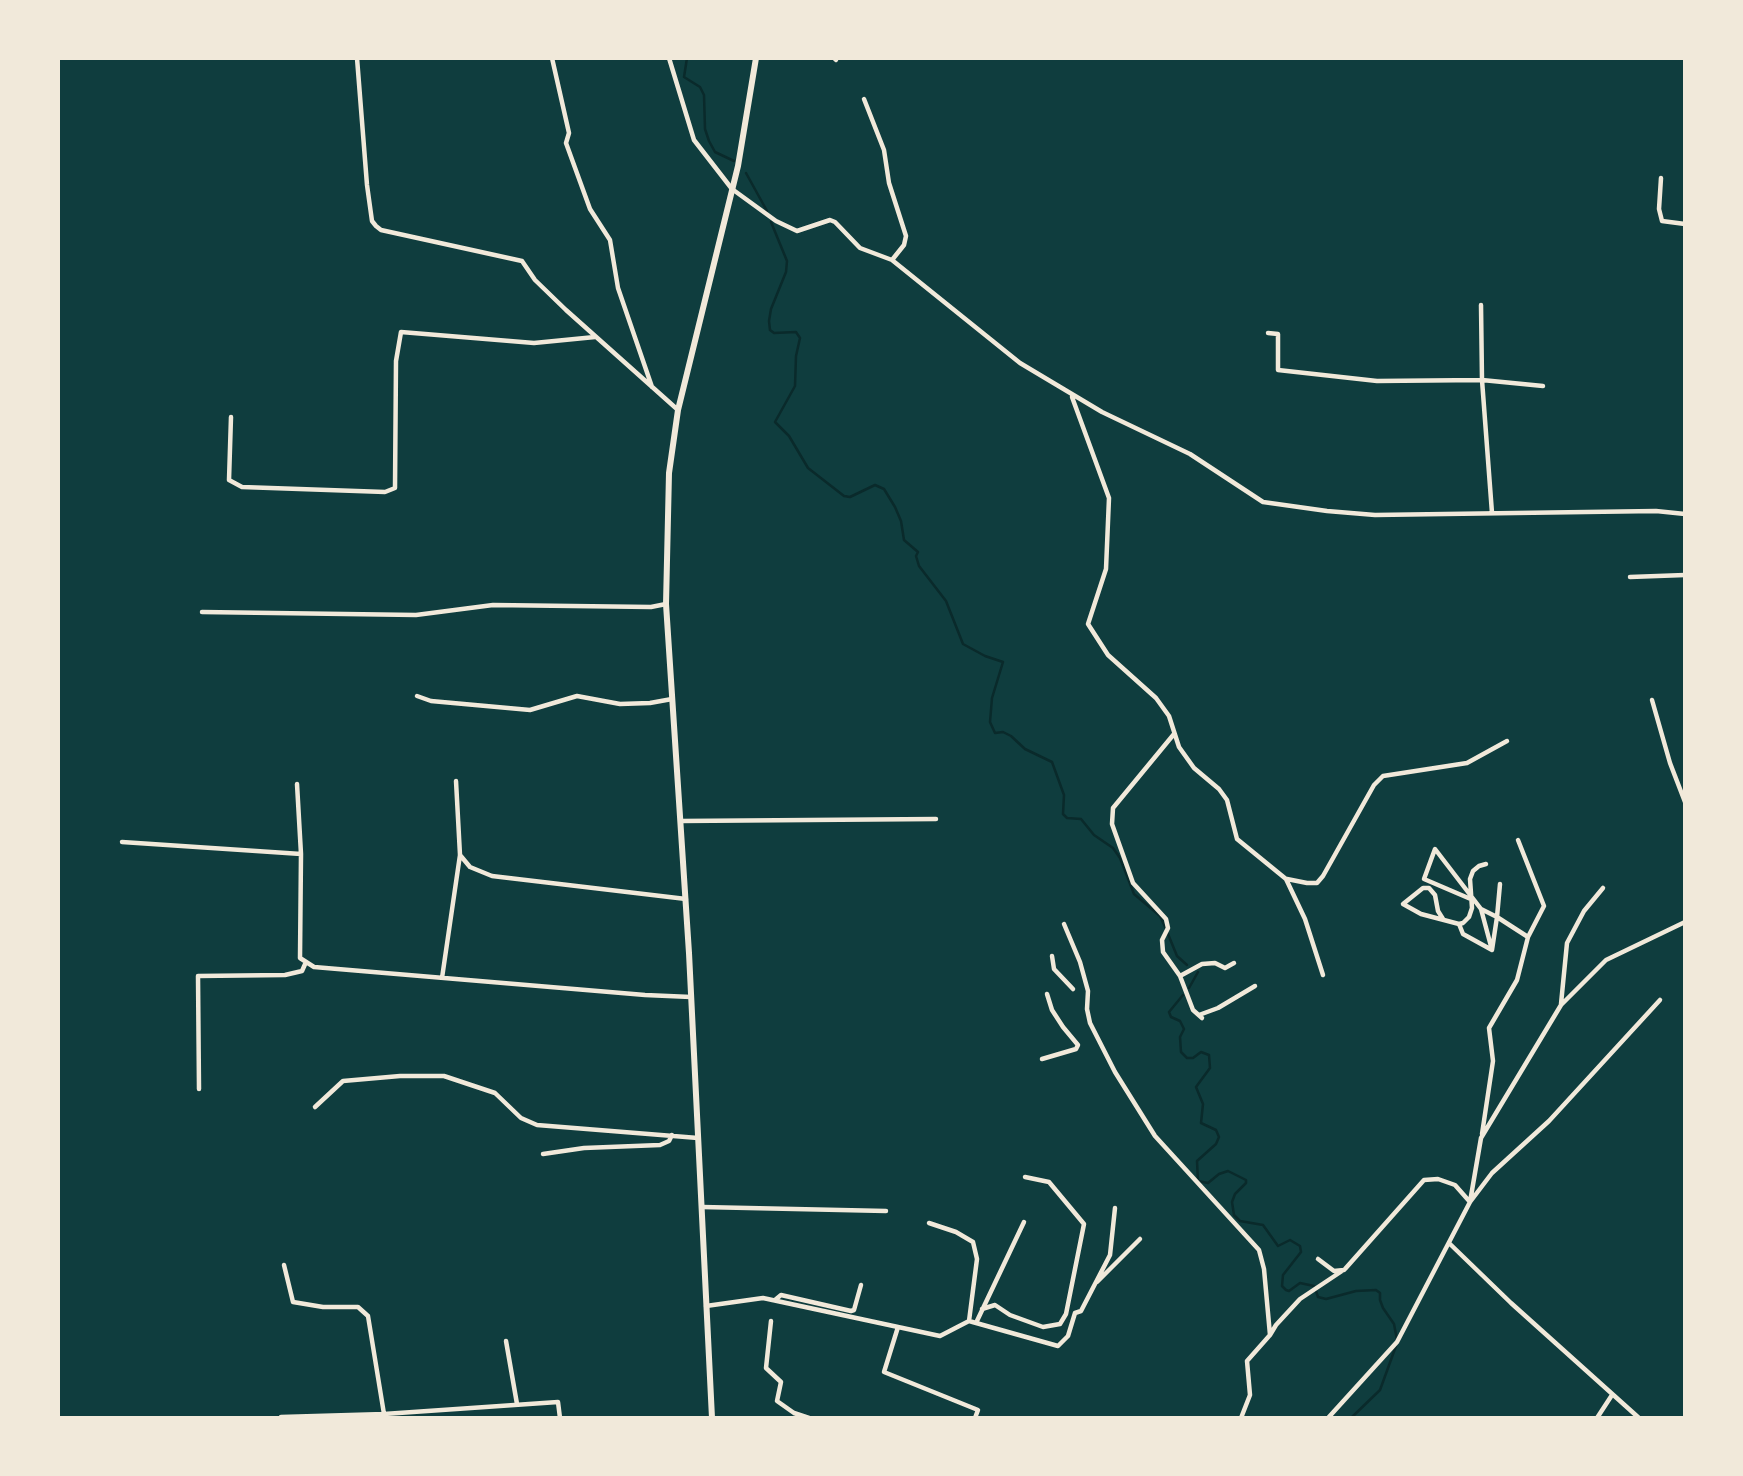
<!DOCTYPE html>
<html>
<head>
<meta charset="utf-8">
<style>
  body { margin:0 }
  #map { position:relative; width:1743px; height:1476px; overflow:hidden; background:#0f3d3e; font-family:Roboto,sans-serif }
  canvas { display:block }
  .frame { position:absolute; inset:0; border:60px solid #f1e9da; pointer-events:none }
</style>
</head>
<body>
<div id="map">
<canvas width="1743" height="1476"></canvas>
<div class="frame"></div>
</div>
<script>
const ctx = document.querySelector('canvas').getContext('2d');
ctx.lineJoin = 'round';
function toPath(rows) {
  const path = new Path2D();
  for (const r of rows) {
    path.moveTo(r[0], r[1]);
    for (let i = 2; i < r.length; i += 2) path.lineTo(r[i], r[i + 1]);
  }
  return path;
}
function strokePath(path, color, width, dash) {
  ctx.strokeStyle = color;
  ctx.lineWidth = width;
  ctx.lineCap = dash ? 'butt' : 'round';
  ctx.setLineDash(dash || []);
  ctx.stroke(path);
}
strokePath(toPath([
  [687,58,684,77,700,87,704,95,705,129,709,141,715,152,734,161],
  [746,173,767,211],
  [771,222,787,261,786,272,771,309,769,321,770,330,774,333,796,332,800,338,796,356,795,386,775,422,789,436,808,468,844,496,850,497,875,485,884,489,895,507,901,521,904,540,918,552,916,556,919,566,946,601,963,644,985,656,1003,662,992,698,990,722,995,733,1003,732,1011,736,1025,749,1052,762,1064,795,1063,814,1067,818,1081,819,1094,835,1113,848,1120,858,1134,894,1160,916,1166,929],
  [1168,934,1177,956,1187,965],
  [1189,988,1198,972],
  [1183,995,1169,1012,1171,1017,1180,1021,1184,1029,1180,1037,1181,1052,1187,1058,1193,1058,1201,1052,1209,1055,1210,1068,1196,1087,1203,1104,1201,1123,1216,1130,1219,1137,1216,1144,1197,1161,1198,1181,1208,1183,1219,1174,1228,1171,1246,1180,1246,1183,1235,1194,1232,1202,1234,1215,1240,1221,1263,1225,1278,1246,1290,1240,1300,1246,1301,1252,1283,1275,1282,1286,1286,1290,1289,1291,1300,1283,1314,1286],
  [1316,1291,1318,1297,1326,1299,1356,1291,1376,1290,1380,1293,1380,1300,1383,1308,1394,1324,1397,1340],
  [1351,1418,1380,1390,1396,1346]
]), '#0a2a2b', 2.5);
strokePath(toPath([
  [357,58,367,185,372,221,376,226,381,230,522,261,535,280,566,310,678,410],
  [552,58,569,133,566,143,590,209,610,240,618,288,652,387],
  [669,58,694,140,732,189,776,221,797,231,830,220,835,222,860,248,892,260,1020,363,1102,412,1190,454,1263,502,1327,511,1375,515,1656,511,1685,514],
  [834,58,836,60],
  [864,99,884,150,889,183,906,236,904,245,892,260],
  [1661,178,1659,209,1662,221,1685,224],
  [1481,305,1482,380,1492,513],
  [1268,333,1278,334,1278,370,1377,381,1482,380,1543,386],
  [1072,397,1109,498,1106,569,1088,624,1108,655,1156,698,1169,716,1179,747,1194,768,1219,789,1227,800,1237,839,1286,879,1305,919,1323,975],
  [231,417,229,480,242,487,385,492,395,488,396,361,401,332,534,343,595,337],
  [1630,577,1685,575],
  [202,612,416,615,493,605,651,607,666,604],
  [417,696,431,701,530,710,577,696,620,704,650,703,672,699],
  [1652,700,1670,763,1685,802],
  [1174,734,1113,808,1112,824,1133,883,1166,919,1168,928,1162,940,1163,952,1180,976,1193,1010,1202,1018],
  [297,784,301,854],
  [681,821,936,819],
  [122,842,301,854,300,958,314,967,645,995,691,997],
  [460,855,470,867,492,876,686,899],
  [1287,879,1307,883,1317,883,1323,876,1374,785,1383,776,1467,763,1507,741],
  [1500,884,1497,917,1528,937],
  [1473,900,1424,879,1435,849,1481,909],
  [1481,909,1497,917,1492,950,1481,909],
  [1443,919,1438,911,1435,895,1429,888,1423,888,1403,904,1421,914,1459,924,1463,934,1492,950],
  [1064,924,1080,962,1088,991,1087,1009,1090,1023,1115,1072,1155,1136,1259,1250,1264,1269,1270,1335,1247,1361,1250,1395,1241,1418],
  [1459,924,1463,923,1469,917,1472,908,1470,879,1473,871,1479,866,1486,864],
  [1052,956,1054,969,1073,989],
  [1180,976,1202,964,1215,963,1225,968,1234,963],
  [442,978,460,855,456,781],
  [1561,1004,1567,943,1584,911,1603,888],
  [1199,1015,1218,1008,1255,986],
  [1042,1059,1076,1049,1078,1045,1063,1027,1052,1010,1047,994],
  [199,1089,198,976,285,975,302,971,306,962],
  [315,1107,343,1081,400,1076,444,1076,495,1093,521,1118,537,1125,698,1138],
  [1482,1134,1493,1061,1489,1028,1517,980,1528,937,1544,906,1518,840],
  [543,1154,584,1148,660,1145,669,1141,672,1135],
  [702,1207,886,1211],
  [929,1223,956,1232,973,1242,977,1259,969,1321],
  [1450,1244,1511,1303,1639,1418],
  [1318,1259,1334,1271,1344,1270],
  [284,1265,293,1302,323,1307,358,1307,368,1316,384,1414],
  [1097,1282,1140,1239],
  [775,1300,781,1295,851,1311,854,1310,861,1285],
  [706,1306,763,1298,940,1336,969,1321,1058,1346,1068,1336,1075,1313,1081,1311,1110,1255,1115,1208],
  [982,1309,995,1305,1010,1315,1043,1327,1060,1324,1066,1314,1084,1224,1049,1182,1025,1177],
  [771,1321,766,1368,781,1382,777,1401,794,1413,809,1418],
  [976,1323,1024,1222],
  [898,1327,884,1372,978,1410,975,1418],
  [1270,1335,1276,1325,1300,1299,1345,1269,1424,1180,1438,1179,1455,1185,1470,1202,1481,1138,1561,1005,1606,960,1685,922],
  [506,1341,517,1404],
  [281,1417,384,1414,558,1402,560,1418],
  [1328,1418,1397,1342,1470,1202,1492,1173,1549,1121,1660,1000],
  [1597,1418,1612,1395]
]), '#f1e9da', 4.5);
strokePath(toPath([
  [712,1418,689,953,666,604,669,473,678,410,738,166,756,58]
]), '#f1e9da', 6);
</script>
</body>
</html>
